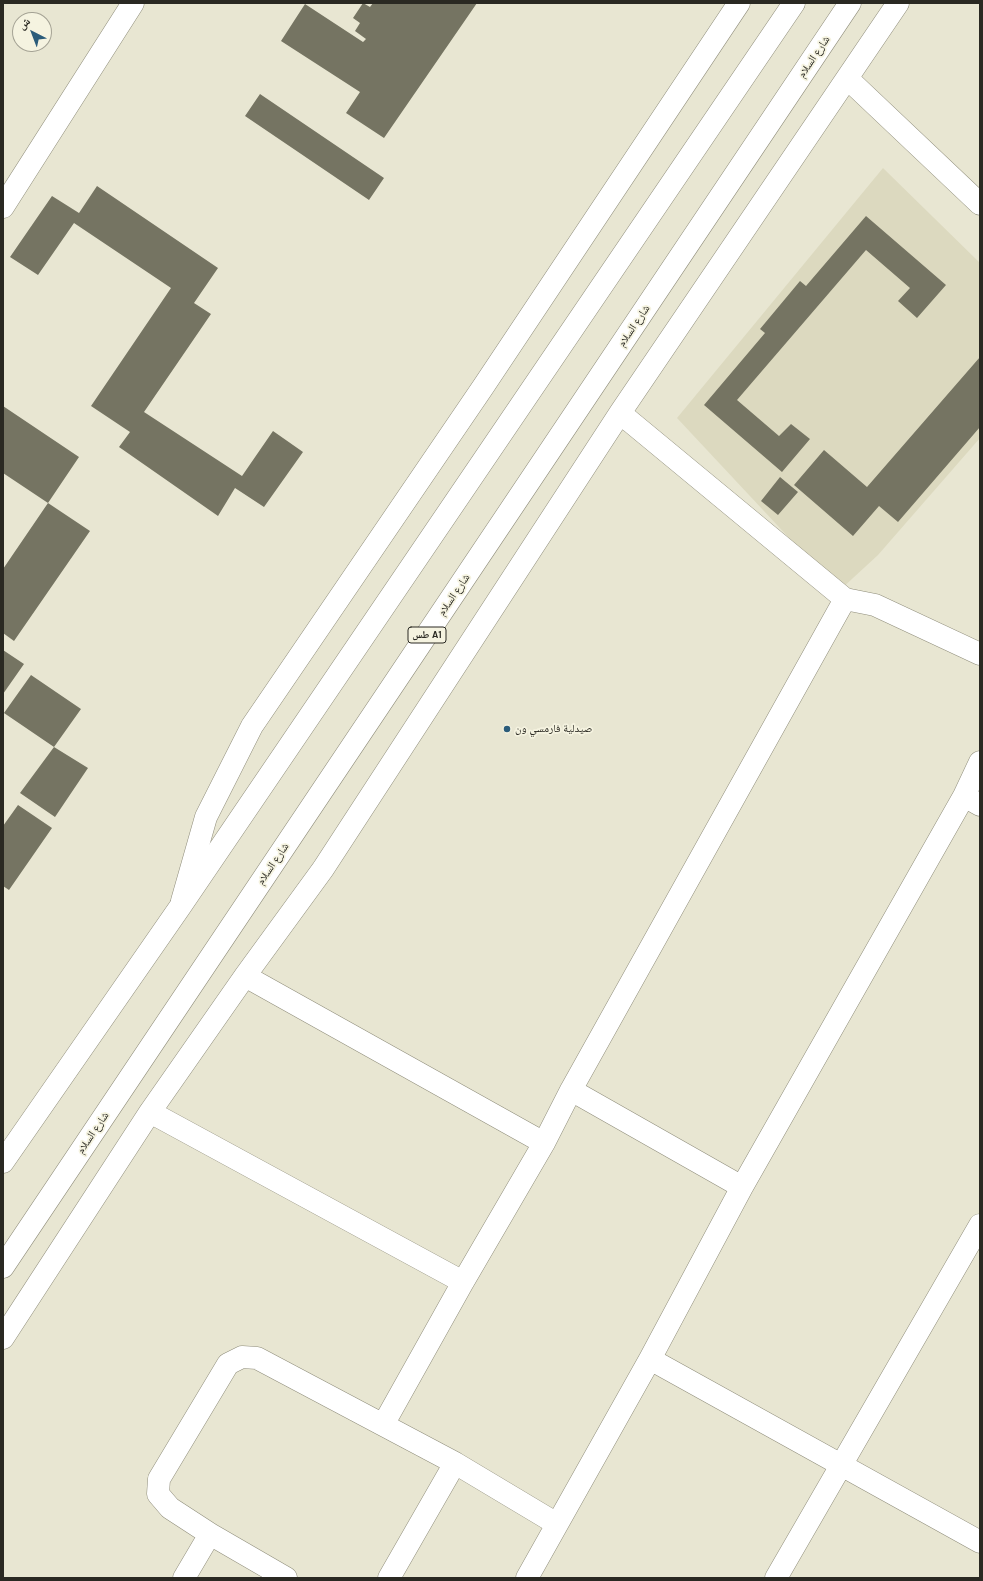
<!DOCTYPE html>
<html>
<head>
<meta charset="utf-8">
<style>
  body { margin:0 }
  #map { position:relative; width:983px; height:1581px; overflow:hidden; background:#e8e6d2; font-family:Karla,"Noto Naskh Arabic",sans-serif }
  canvas { display:block }
  .frame { position:absolute; inset:0; border:4px solid #2a2922; pointer-events:none }
  .north { position:absolute; left:12px; top:12px; width:40px; height:40px; box-sizing:border-box; background:#f5f3e0; border:1px solid #a4a294; border-radius:50%; rotate:318deg; font-size:11px; font-weight:700; line-height:16px; text-align:center; color:#2a2922 }
  .north::after { content:''; display:block; margin:auto; width:14px; height:18px; background:#2b5c7a; clip-path:polygon(50% 0,100% 100%,50% 72%,0 100%) }
</style>
</head>
<body>
<div id="map">
<canvas width="983" height="1581"></canvas>
<div class="frame"></div>
<div class="north">ش</div>
</div>
<script>
const ctx = document.querySelector('canvas').getContext('2d');
ctx.lineJoin = 'round';
function fill(path, color) {
  ctx.fillStyle = color;
  ctx.fill(path, 'evenodd');
}
function toPath(rows) {
  const path = new Path2D();
  for (const r of rows) {
    path.moveTo(r[0], r[1]);
    for (let i = 2; i < r.length; i += 2) path.lineTo(r[i], r[i + 1]);
  }
  return path;
}
function strokePath(path, color, width, dash) {
  ctx.strokeStyle = color;
  ctx.lineWidth = width;
  ctx.lineCap = dash ? 'butt' : 'round';
  ctx.setLineDash(dash || []);
  ctx.stroke(path);
}
function write(font, color, halo, rows, align = 'center') {
  ctx.font = font + ' Karla,"Noto Naskh Arabic",sans-serif';
  ctx.lineWidth = 3.5;
  ctx.setLineDash([]);
  ctx.textBaseline = 'middle';
  ctx.strokeStyle = halo;
  ctx.fillStyle = color;
  for (const [text, x, y, turn = 0] of rows) {
    ctx.save();
    ctx.translate(x, y);
    ctx.rotate((+turn || 0) * Math.PI / 180);
    ctx.textAlign = isNaN(turn) ? turn : align;
    if (halo) ctx.strokeText(text, 0, 0);
    ctx.fillText(text, 0, 0);
    ctx.restore();
  }
}
fill(toPath([
  [883,168,980,263,980,438,878,555,840,590,835,587,677,418]
]), '#dcd9bf');
fill(toPath([
  [363,3,370,7,373,3,477,3,384,138,346,113,360,92,281,41,305,4,363,42,366,39,355,31,360,23,353,18],
  [260,94,384,178,369,200,245,116],
  [97,186,218,268,194,303,211,314,144,412,242,476,273,431,303,452,264,507,235,488,218,516,119,447,130,432,91,406,171,288,74,223,38,275,10,257,52,196,79,213],
  [866,216,946,285,917,318,898,301,910,288,866,250,737,400,779,436,791,424,810,439,782,472,704,405,765,333,760,329,800,281,806,286],
  [980,357,980,427,898,522,879,506,853,536,794,485,824,450,867,487],
  [3,406,79,457,48,503,3,473],
  [780,477,798,492,778,515,761,501],
  [48,503,90,531,14,641,3,633,3,569],
  [3,650,24,664,3,694],
  [31,675,81,709,54,747,4,713],
  [54,747,88,768,55,817,20,793],
  [18,805,52,828,9,890,3,886,3,826]
]), '#757462');
const minor = toPath([
  [848,79,980,204],
  [3,207,133,3],
  [620,413,845,599,875,605,980,654],
  [964,796,980,805],
  [182,901,206,817,252,726,483,387,739,3],
  [245,976,544,1143],
  [571,1090,742,1187],
  [150,1112,463,1282,544,1143,571,1090,845,599],
  [3,1338,150,1112,245,976,323,869,620,413,898,3],
  [650,1359,980,1542],
  [383,1425,463,1282],
  [210,1534,170,1508,158,1494,159,1479,228,1364,242,1357,257,1358,455,1463,557,1524],
  [184,1578,210,1534,286,1578],
  [389,1578,455,1463],
  [527,1578,650,1359,742,1187,964,796,980,762],
  [776,1578,980,1225]
]);
const trunk = toPath([
  [3,1162,180,907,794,3],
  [3,1267,850,3]
]);
strokePath(minor, '#8f8d7b', 23);
strokePath(trunk, '#8f8d7b', 23);
strokePath(minor, '#fff', 22);
strokePath(trunk, '#fff', 22);
for (const [x, y, r, color] of [
  [507,729,4,"#2b5c7a"]
]) {
  const dot = new Path2D();
  dot.arc(x, y, r, 0, 2 * Math.PI);
  ctx.fillStyle = color;
  ctx.fill(dot);
  strokePath(dot, '#f5f3e0', 1.5);
}
for (const [x, y, w] of [
  [427,635,38]
]) {
  const box = new Path2D();
  box.roundRect(x - w / 2, y - 8, w, 16, 3);
  ctx.fillStyle = '#f5f3e0';
  ctx.fill(box);
  strokePath(box, '#2a2922', 1);
}
write('bold 10px', '#2a2922', null, [
  ["طس A1",427,635]
]);
write('11px', '#2a2922', '#f5f3e0', [
  ["شارع السلام",814,57,-56],
  ["شارع السلام",634,326,-56],
  ["شارع السلام",454,595,-56],
  ["شارع السلام",273,864,-56],
  ["شارع السلام",93,1133,-56]
]);
write('11px', '#2a2922', '#f5f3e0', [
  ["صيدلية فارمسي ون",515,729]
], 'left');
</script>
</body>
</html>
